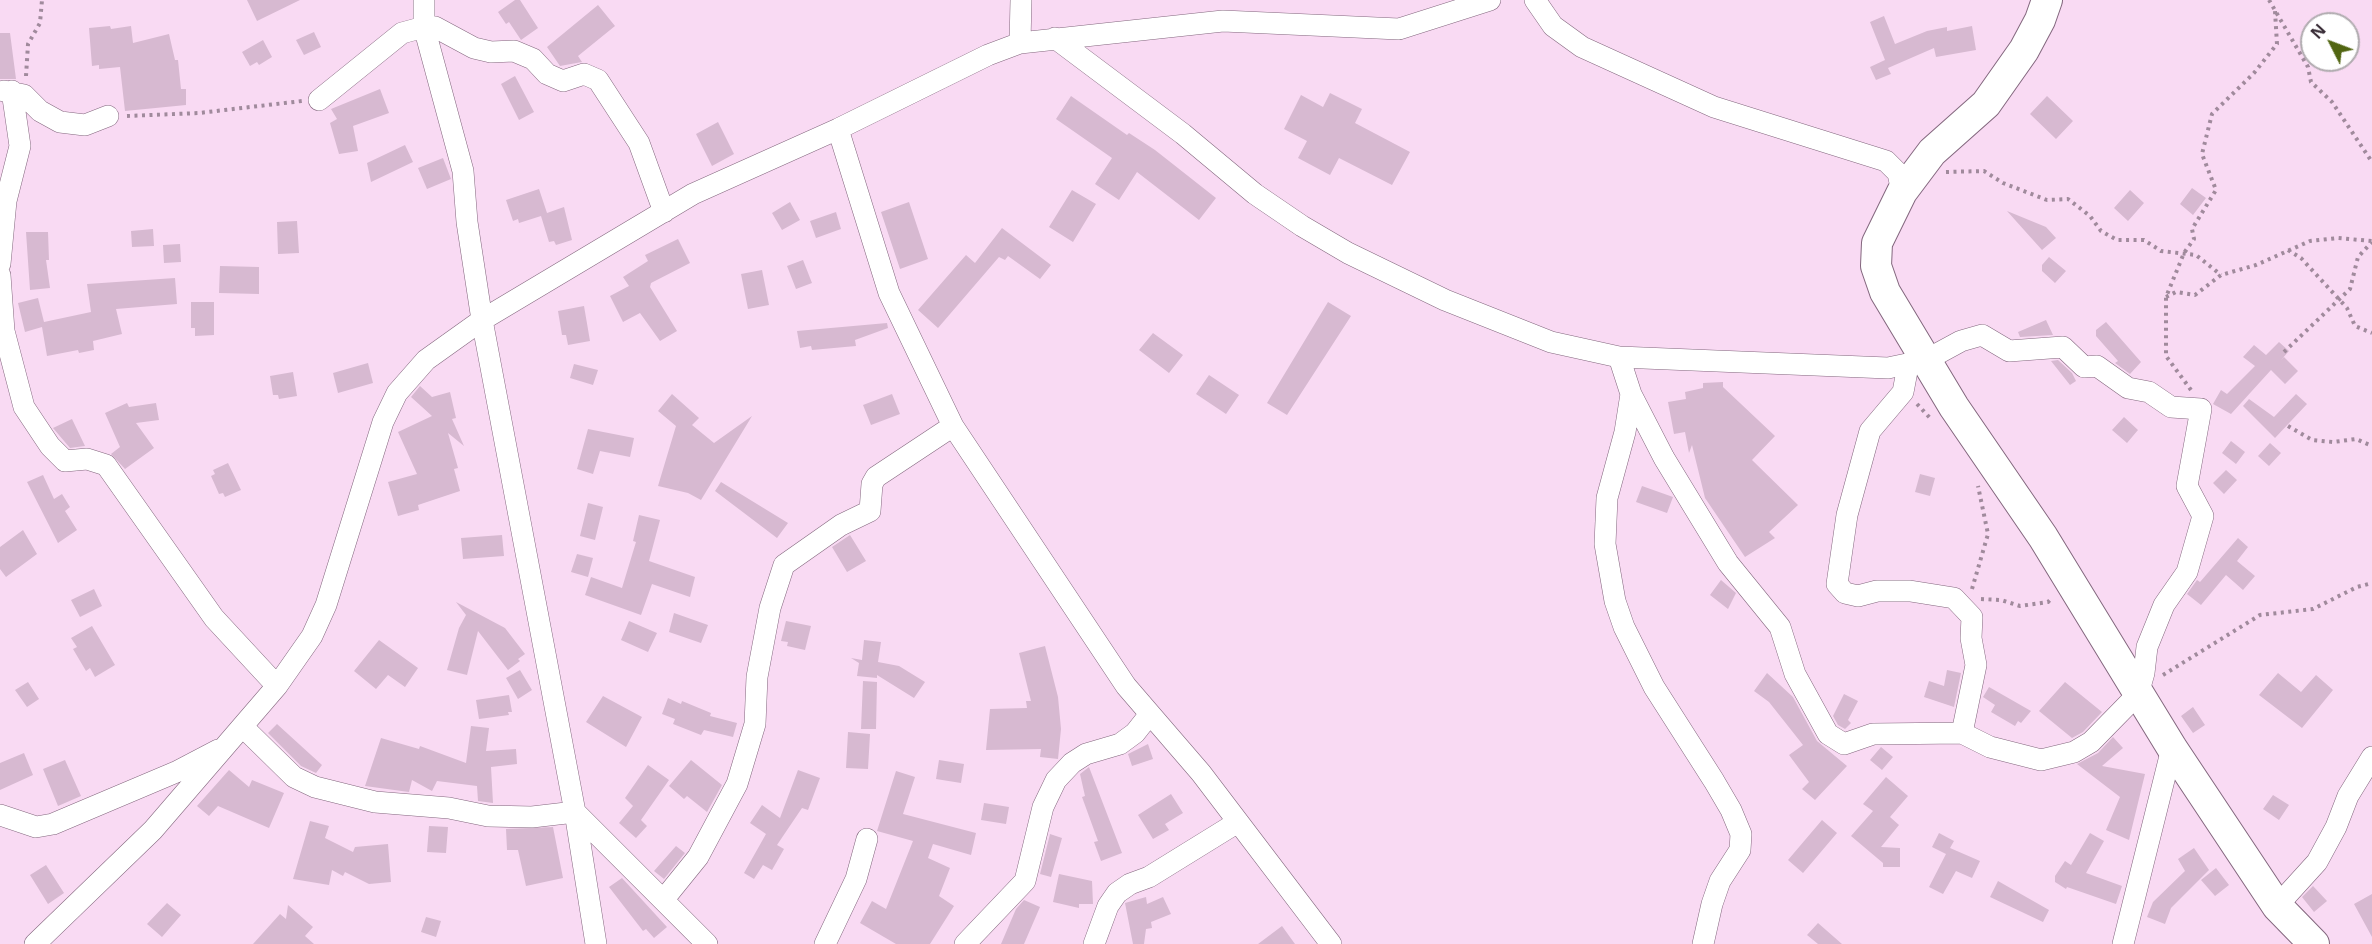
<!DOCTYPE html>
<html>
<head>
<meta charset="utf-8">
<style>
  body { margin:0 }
  #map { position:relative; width:2372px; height:944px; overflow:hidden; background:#f9daf3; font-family:"Noto Sans",sans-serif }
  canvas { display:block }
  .north { position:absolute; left:2300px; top:12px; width:60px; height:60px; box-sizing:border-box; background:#fff; border:2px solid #b0abaf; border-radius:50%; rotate:312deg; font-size:16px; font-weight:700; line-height:24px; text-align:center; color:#3a2e38 }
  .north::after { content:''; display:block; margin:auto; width:21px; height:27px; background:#516511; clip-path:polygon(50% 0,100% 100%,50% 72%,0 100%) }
</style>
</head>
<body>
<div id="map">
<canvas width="2372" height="944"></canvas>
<div class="north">N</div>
</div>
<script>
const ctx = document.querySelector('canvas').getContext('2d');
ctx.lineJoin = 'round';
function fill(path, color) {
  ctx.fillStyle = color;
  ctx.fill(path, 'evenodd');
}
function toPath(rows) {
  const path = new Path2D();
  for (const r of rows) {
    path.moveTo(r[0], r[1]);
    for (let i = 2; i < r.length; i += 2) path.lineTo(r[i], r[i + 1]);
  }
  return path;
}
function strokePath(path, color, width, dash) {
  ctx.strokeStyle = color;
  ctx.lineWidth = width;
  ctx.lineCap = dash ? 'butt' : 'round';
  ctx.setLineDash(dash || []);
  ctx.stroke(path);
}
fill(toPath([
  [247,0,300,0,257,21],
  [515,0,520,0,538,28,521,40,509,22,506,24,498,12],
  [598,5,615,26,578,56,582,62,560,66,547,47],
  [1884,16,1895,44,1927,31,1947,27,1947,31,1972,26,1976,50,1936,57,1934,48,1888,68,1891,74,1876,80,1870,67,1885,60,1870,22],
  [110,26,111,29,131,26,133,43,169,34,175,60,178,60,181,89,186,89,186,105,125,111,120,67,99,69,99,65,92,66,89,28],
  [314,32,321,47,304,55,296,40],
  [0,33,10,33,16,79,0,79],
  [263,40,272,57,259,65,257,62,250,66,242,52],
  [515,76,534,112,519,120,501,84],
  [380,89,389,113,353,126,358,151,339,154,330,123,337,119,331,109],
  [1330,93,1362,109,1355,123,1410,152,1392,185,1339,158,1330,175,1298,158,1307,141,1284,129,1301,95,1323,107],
  [1071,96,1127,135,1129,133,1155,150,1216,198,1199,220,1137,172,1119,200,1095,184,1112,158,1056,119],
  [2047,96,2073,121,2056,139,2030,114],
  [718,122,734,154,712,166,696,134],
  [405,145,413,162,371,182,367,163],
  [443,158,451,179,427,189,418,168],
  [2192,188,2206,198,2193,215,2180,204],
  [539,189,547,213,564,207,572,240,556,245,554,241,549,242,541,216,519,223,518,219,513,221,506,200],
  [1072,190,1096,204,1073,242,1049,227],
  [2130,190,2144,203,2128,221,2114,208],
  [790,202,800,220,782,230,772,213],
  [909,202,928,259,900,269,881,212],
  [2007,211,2046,227,2056,238,2042,250],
  [836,212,841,229,816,238,810,221],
  [297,221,299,253,278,254,277,222],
  [1002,228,1051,265,1040,279,1008,256,1005,260,999,257,938,328,918,310,966,255,975,263],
  [153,229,154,246,132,247,131,231],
  [26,232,48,232,49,260,46,260,50,288,30,290],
  [678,239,690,263,651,283,650,287,677,331,660,341,640,313,623,322,610,296,629,286,623,277,648,261,645,255],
  [180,244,181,262,164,263,163,245],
  [2049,257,2066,271,2055,283,2042,271,2042,265],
  [803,260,812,283,796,289,787,266],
  [220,266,259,267,259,294,219,293],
  [762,270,769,305,748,309,741,274],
  [175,278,177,304,116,309,122,334,93,341,94,350,79,353,78,350,47,356,42,327,25,332,18,303,38,298,44,322,91,312,87,284],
  [191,302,214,302,214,335,195,336,195,328,191,328],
  [1328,302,1351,316,1287,415,1267,403],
  [584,306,590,341,568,345,566,335,562,335,558,311],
  [2046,320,2053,335,2020,337,2018,332],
  [2106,322,2141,362,2130,374,2115,363,2118,361,2096,336,2096,330],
  [887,323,888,328,855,340,856,346,812,350,811,346,800,348,797,331],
  [1153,333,1183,355,1169,373,1139,350],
  [2279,342,2289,351,2281,360,2284,357,2298,371,2285,384,2271,370,2231,414,2213,404,2221,390,2227,394,2255,366,2243,357,2254,345,2266,355],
  [2058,360,2072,373,2076,381,2070,385,2051,361],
  [368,363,373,383,338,393,333,373],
  [574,364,598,370,593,385,570,378],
  [293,372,297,396,279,399,278,395,273,395,270,376],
  [1209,375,1239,395,1226,414,1196,394],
  [1723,382,1723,387,1775,436,1752,460,1798,505,1769,532,1775,538,1745,557,1705,498,1692,445,1689,453,1685,432,1674,434,1668,402,1686,399,1685,392,1703,388,1703,383],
  [420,386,432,397,450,392,456,418,452,419,464,446,448,433,458,468,454,469,460,491,418,505,419,510,398,516,388,482,417,474,398,432,432,416,411,397],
  [672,394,699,418,692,425,714,443,752,416,701,500,688,493,658,486,676,426,658,411],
  [892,394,900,414,871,425,863,405],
  [2296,394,2307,404,2275,438,2243,406,2249,399,2274,417],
  [127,403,129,407,156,403,159,420,136,423,154,448,125,469,111,454,120,447,105,413],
  [2124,417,2138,430,2127,443,2112,430],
  [72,419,85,446,70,448,53,428],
  [588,429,634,438,630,457,600,451,593,474,577,469],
  [2231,441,2245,452,2236,464,2222,453],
  [2270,443,2281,453,2269,466,2258,456],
  [228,463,241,490,225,497,223,493,219,494,211,476,215,474,213,470],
  [2226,470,2237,480,2224,494,2213,483],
  [1920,474,1935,478,1930,496,1915,492],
  [43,475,54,499,62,494,70,507,65,511,77,530,58,543,27,482],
  [721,482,788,523,777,538,715,491],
  [1642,486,1673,497,1667,513,1636,502],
  [588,503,603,507,595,540,580,536],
  [639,515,660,520,649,561,695,577,690,597,652,584,641,615,585,595,591,577,622,588,636,542,633,541],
  [23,530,37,554,6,577,0,569,0,547],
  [502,535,504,556,463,559,461,538],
  [850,535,866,561,847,572,832,547],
  [2238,538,2248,547,2237,561,2255,576,2243,590,2226,575,2201,605,2187,594,2197,580,2200,582],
  [577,554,593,558,588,577,571,572],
  [1721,580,1736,593,1728,609,1710,595],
  [94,589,102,606,80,617,71,600],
  [456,602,505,628,525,654,518,659,520,661,508,670,478,631,467,675,447,670,459,628,466,615],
  [674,613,708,625,701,643,669,632],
  [629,621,657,633,648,652,621,640],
  [786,621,811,626,805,650,787,646,788,642,781,641],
  [92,626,115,665,95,677,90,668,86,671,73,649,77,647,71,638],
  [379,640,418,668,405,687,388,675,376,689,354,671],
  [864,640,881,642,878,662,899,666,925,682,914,698,877,675,877,678,857,676,859,663,851,658,862,660],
  [1045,646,1058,697,1061,729,1058,759,1040,757,1041,749,986,750,990,709,1027,708,1026,701,1031,701,1019,653],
  [520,670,532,690,518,699,506,678],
  [1947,670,1961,673,1954,707,1924,697,1929,681,1944,686],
  [1767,673,1793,697,1817,741,1847,766,1815,800,1802,789,1809,782,1789,755,1803,745,1769,702,1754,691],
  [2278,673,2301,692,2316,675,2333,690,2302,728,2259,695],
  [863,681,877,682,876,729,861,729],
  [28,682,39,699,27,707,15,690],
  [2065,682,2102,712,2083,732,2072,738,2039,711],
  [1989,687,2031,711,2021,723,2018,721,2015,726,1991,712,1995,705,1983,697],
  [1844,694,1858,701,1848,720,1851,723,1845,729,1838,725,1833,716],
  [509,695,512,712,508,712,509,715,479,719,476,700],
  [603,696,642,717,626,747,586,722],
  [668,698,681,704,682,701,711,713,710,716,737,723,733,737,704,730,701,735,673,724,675,719,662,714],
  [2193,707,2205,725,2193,733,2181,716],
  [277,724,322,765,316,773,301,766,268,733],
  [471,726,489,728,486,751,516,749,517,764,491,767,493,803,478,801,477,786,437,781,432,791,412,780,409,792,365,786,381,738,419,749,420,746,466,763],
  [848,732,870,734,868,769,846,768],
  [2113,737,2123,748,2102,766,2145,774,2129,840,2106,830,2120,797,2077,764,2098,753],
  [1148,744,1153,759,1132,766,1128,754],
  [1881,747,1893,757,1882,770,1870,760],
  [24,753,33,775,0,790,0,763],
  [65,760,81,796,58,806,43,769],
  [691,760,722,785,707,812,687,796,684,799,669,786],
  [939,760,964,764,961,783,936,779],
  [648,765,669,780,641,820,647,826,636,838,619,823,633,806,625,798],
  [1089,767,1122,853,1101,861,1094,842,1098,841,1082,797,1085,796,1080,774],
  [229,770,249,787,252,780,284,793,269,828,218,806,209,816,197,806],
  [798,770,820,778,808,810,802,808,777,845,784,849,772,870,763,865,754,879,744,873,766,834,750,823,762,805,780,818],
  [896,771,915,777,903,814,976,833,971,855,933,844,928,858,950,868,939,896,954,906,930,944,896,944,860,923,872,901,886,909,913,841,877,831],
  [1886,777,1908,796,1890,817,1899,825,1881,847,1900,848,1900,867,1883,867,1883,863,1851,836,1873,811,1863,804],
  [1171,794,1183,813,1165,824,1169,830,1153,839,1138,815],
  [2273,795,2289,805,2279,820,2263,809],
  [984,803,1009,807,1006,824,981,820],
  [1822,820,1837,833,1803,873,1788,860],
  [310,821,329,826,325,838,353,852,355,847,388,844,391,882,369,884,345,872,343,876,332,870,329,885,293,879],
  [429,826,448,827,446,853,427,852],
  [553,827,563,878,526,886,518,850,507,850,506,829],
  [1939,833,1954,841,1950,848,1980,861,1972,878,1956,871,1943,894,1929,887,1946,854,1932,847],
  [2090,833,2104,841,2086,873,2122,886,2116,904,2067,887,2066,889,2055,882,2055,876,2065,861,2071,865],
  [1050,834,1062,838,1051,877,1040,874],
  [676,846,685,853,664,879,654,871],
  [2194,848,2209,870,2171,908,2165,924,2147,917,2153,902,2185,871,2178,859],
  [46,865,64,893,48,904,30,875],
  [2216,868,2229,885,2215,896,2201,880],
  [1059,874,1092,881,1093,904,1079,904,1079,908,1053,902],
  [622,878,667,927,654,938,646,929,643,931,609,887],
  [1998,881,2049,910,2043,922,1990,897],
  [2313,886,2327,901,2314,912,2302,897],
  [2372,894,2372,937,2354,904],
  [1146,897,1147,904,1163,897,1171,914,1151,922,1152,928,1146,929,1144,944,1133,944,1125,903],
  [1024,900,1040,907,1024,944,1001,944,1016,909],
  [167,903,181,915,162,937,147,924],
  [288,905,313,927,305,936,314,944,253,944,280,914,286,919],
  [426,917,441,921,436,937,421,932],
  [1818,923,1842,944,1818,944,1807,935],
  [1282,926,1295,944,1258,944]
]), '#d7b9d1');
const street = toPath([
  [424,0,424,27,463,171,467,222,482,320,575,812,596,944],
  [1535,0,1553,26,1582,47,1714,107,1886,161,1898,173,1902,192],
  [1055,38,1183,134,1255,194,1302,226,1348,253,1445,300,1551,342,1619,357,1888,368,1926,360,1961,341,1982,335,2009,351,2063,347,2084,367,2097,366,2128,388,2149,392,2171,407,2201,409,2187,486,2203,516,2187,572,2164,605,2147,647,2144,673,2138,694,2091,742,2074,752,2041,760,1990,747,1962,733,1873,734,1844,744,1828,734,1795,674,1780,627,1728,563,1664,458,1631,394],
  [1020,43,1021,0],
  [4,91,24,95,40,111,60,122,85,125,108,116],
  [319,100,402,33,424,27,435,27,474,48,491,52,514,51,533,59,547,74,563,81,584,74,598,80,639,143,664,212],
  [838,129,889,293,953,426,1126,686,1201,773,1331,944],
  [0,264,6,201,20,146,12,91],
  [0,275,4,331,24,407,50,446,65,461,87,459,106,465,214,618,277,686],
  [1619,357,1631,394,1625,432,1607,498,1605,544,1615,601,1624,627,1654,687,1714,781,1731,810,1741,834,1740,850,1720,881,1712,904,1703,944],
  [1908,366,1903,392,1870,431,1847,515,1837,584,1845,593,1858,596,1877,591,1910,591,1954,598,1972,617,1971,638,1976,665,1962,733],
  [244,728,294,777,315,787,375,802,449,808,488,816,532,817,575,812],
  [575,812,707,944],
  [0,815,36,827,53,824,176,772,218,750],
  [664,899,698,857,737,784,755,724,757,677,770,608,784,565,841,525,870,511,872,484,876,477,953,426],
  [2277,906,2317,862,2336,827,2348,796,2372,757],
  [35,944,153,830,277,686,312,636,326,605,383,422,397,393,426,360,482,320,693,194,838,129,988,55,1020,43,1223,21,1399,29,1490,0],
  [825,944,856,879,867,839],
  [965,944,1025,881,1043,807,1056,780,1072,763,1086,754,1120,744,1135,733,1150,714],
  [1094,944,1108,906,1117,893,1130,884,1149,877,1238,822],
  [2123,944,2172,748]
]);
const secondary = toPath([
  [2047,0,2040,20,2024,50,1986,104,1932,152,1902,192,1877,243,1876,266,1885,292,1954,407,2043,537,2172,748,2277,906,2314,944]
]);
strokePath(street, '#83677e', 22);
strokePath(secondary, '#83677e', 32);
strokePath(toPath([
  [2269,0,2308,67,2311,82,2332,102,2372,162],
  [26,76,28,44,40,23,42,0],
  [127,116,199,113,302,101],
  [1946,172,1984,171,2003,183,2047,200,2068,199,2090,216,2101,231,2117,240,2144,240,2161,251,2196,255,2221,275],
  [2288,250,2301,258,2347,308,2355,326,2372,333],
  [2166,297,2176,292,2195,295,2221,275,2256,265,2310,241,2338,238,2372,241],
  [2284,352,2350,289,2358,257,2372,242],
  [2191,390,2166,356,2166,297,2184,253,2194,239,2192,229,2216,190,2202,154,2212,114,2254,73,2277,44,2275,11],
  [1917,404,1930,418],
  [2288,426,2312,440,2333,442,2356,439,2372,446],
  [1972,589,1988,534,1978,486],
  [1981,599,2001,600,2020,606,2048,602,2052,598],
  [2163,675,2260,615,2313,609,2357,587,2372,583]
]), '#a08a9c', 4, [3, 4.5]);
strokePath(street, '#fff', 21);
strokePath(secondary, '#fff', 30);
</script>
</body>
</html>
